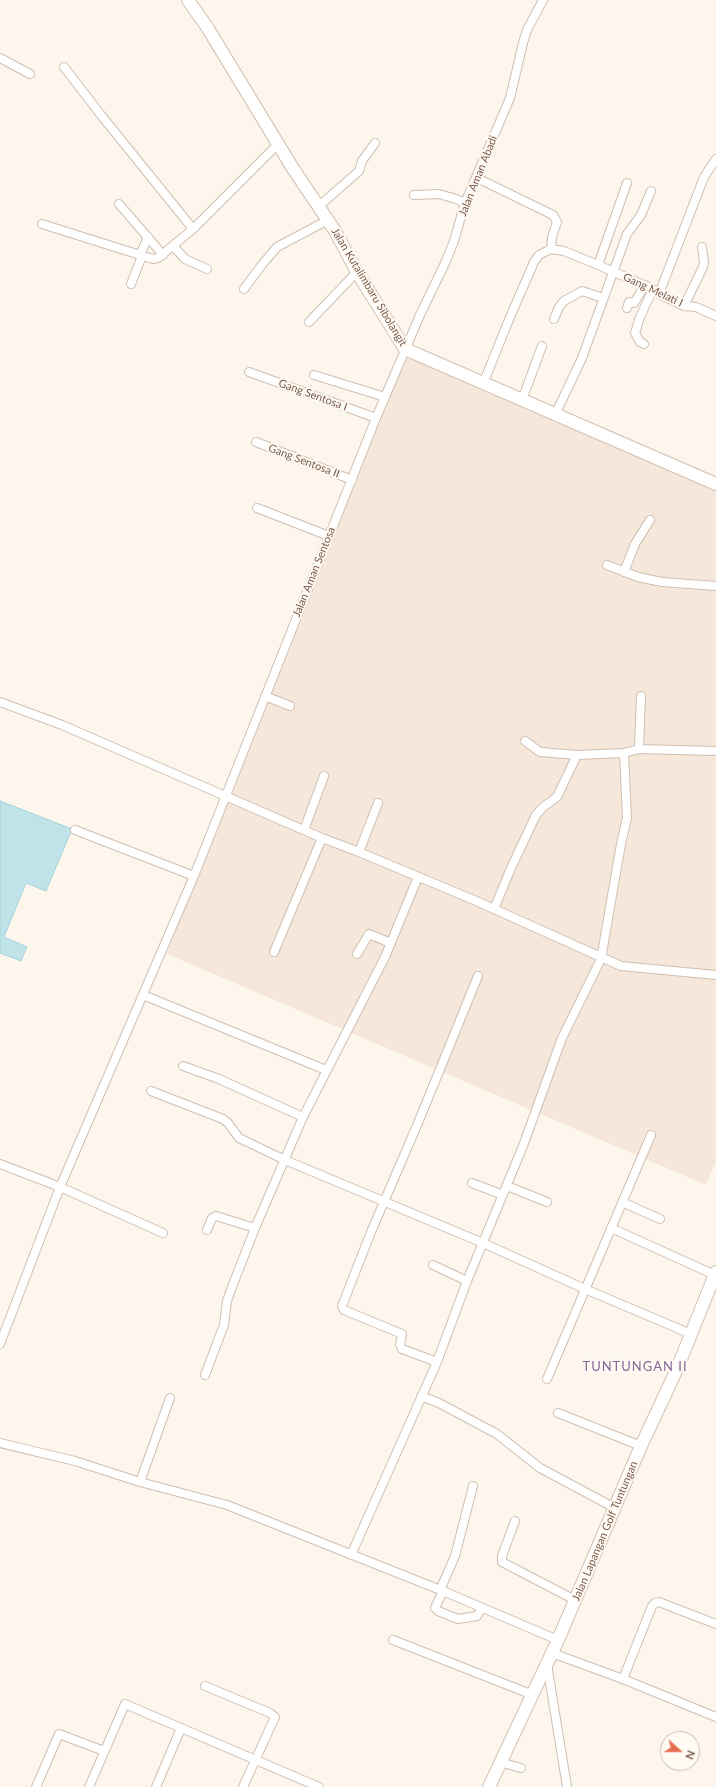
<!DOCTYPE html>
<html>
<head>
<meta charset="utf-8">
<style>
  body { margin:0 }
  #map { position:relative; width:716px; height:1787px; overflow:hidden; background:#fdf6ec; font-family:Lato,sans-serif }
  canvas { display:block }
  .north { position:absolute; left:660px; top:1731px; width:40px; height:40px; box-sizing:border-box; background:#fffaf3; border:1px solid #cabbb1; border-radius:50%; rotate:111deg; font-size:11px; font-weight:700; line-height:16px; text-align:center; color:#7a5c4d }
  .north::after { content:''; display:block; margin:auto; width:14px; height:18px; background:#e76f51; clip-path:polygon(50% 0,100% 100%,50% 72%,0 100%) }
</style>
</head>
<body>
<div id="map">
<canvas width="716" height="1787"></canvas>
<div class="north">N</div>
</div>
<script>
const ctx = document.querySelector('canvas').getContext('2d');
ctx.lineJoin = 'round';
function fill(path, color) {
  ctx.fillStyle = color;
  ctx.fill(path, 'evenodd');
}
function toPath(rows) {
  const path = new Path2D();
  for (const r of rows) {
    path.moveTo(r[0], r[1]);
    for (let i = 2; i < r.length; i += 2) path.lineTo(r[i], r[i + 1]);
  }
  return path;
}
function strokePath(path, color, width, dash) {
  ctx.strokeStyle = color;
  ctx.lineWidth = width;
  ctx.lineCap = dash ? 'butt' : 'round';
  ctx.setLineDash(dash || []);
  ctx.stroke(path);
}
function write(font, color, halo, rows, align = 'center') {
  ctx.font = font + ' Lato,sans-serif';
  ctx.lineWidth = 4;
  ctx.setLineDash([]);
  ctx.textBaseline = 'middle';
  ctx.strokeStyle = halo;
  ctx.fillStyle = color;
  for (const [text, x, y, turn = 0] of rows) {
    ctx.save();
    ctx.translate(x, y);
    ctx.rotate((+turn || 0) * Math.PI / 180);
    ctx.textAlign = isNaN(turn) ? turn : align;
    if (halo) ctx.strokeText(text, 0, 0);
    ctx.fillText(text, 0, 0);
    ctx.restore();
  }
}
fill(toPath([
  [404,354,716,488,716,1161,706,1185,167,954,219,804]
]), '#f5e8da');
const water = toPath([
  [0,801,72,829,46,891,26,883,4,937,27,947,21,961,0,953,0,801]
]);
fill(water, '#bfe3e8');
strokePath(water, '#a5d3da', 1);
const street = toPath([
  [0,58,30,74],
  [64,67,101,115,193,229],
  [477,178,553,215,557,222,552,237,551,249],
  [414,195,439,194,456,199,465,203],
  [119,204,163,255],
  [319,206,359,171,362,161,375,143],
  [42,224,140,255,153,259,158,258,193,229,278,144],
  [173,246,185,259,207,269],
  [140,255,148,237],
  [598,265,627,183],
  [131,284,142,256],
  [244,289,261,266,277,247,328,220],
  [659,294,704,177,716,159],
  [684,306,703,267,704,262,702,247],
  [627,308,629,302,634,303,645,285],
  [554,319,559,307,564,301,582,291,603,298],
  [309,322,357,272],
  [644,344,640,342,635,333,640,317,653,289],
  [249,372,376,418],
  [314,375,385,397],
  [483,384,508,322,534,262,539,255,551,249,564,251,598,265,653,289,659,294,684,306,696,307,716,316],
  [522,400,542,346],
  [555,415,582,358,627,234,641,215,651,191],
  [256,442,352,480],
  [257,508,329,536],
  [607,565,638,577,662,582,716,586],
  [624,572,635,544,650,520],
  [265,696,290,706],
  [0,702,62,725,322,838,359,852,474,900,621,966,716,975],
  [525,741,540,752,577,755],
  [639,749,641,696],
  [75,830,194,876],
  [304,830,324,776],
  [359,852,378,803],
  [494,909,511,868,536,815,543,807,557,797,577,755,624,753,639,749,716,751],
  [274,952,322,838],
  [357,954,369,934,391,943],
  [143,995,326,1070],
  [183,1066,219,1079,303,1117],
  [151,1091,223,1119,228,1123,239,1138,285,1160,483,1243,585,1289,691,1334],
  [0,1164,60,1187,163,1233],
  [472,1183,503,1195],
  [507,1186,547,1202],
  [622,1202,660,1219],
  [611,1228,715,1275],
  [207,1230,212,1218,216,1216,255,1228],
  [433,1265,467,1281],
  [0,1344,60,1187,194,876,376,418,420,315,446,261,454,241,465,203,510,98,523,43,527,30,543,0],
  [437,1362,402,1349,400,1345,402,1334,344,1310,342,1306,371,1232,418,1123,478,976],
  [205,1375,224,1325,227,1301,232,1287,255,1228,303,1117,385,957,418,877],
  [547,1379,651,1135],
  [421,1396,439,1403,497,1434,540,1468,615,1508],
  [558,1413,641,1446],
  [0,1443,75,1461,140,1482,227,1505,443,1591,558,1640],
  [140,1482,170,1398],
  [515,1521,502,1556,502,1562,575,1600],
  [351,1555,437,1362,467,1281,523,1146,562,1038,601,959,621,844,627,818,624,753],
  [440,1590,455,1556,473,1486],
  [443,1591,435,1608,438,1611,458,1619,477,1616,482,1608],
  [393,1640,533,1695],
  [552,1653,623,1679,716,1717],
  [547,1664,567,1787],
  [623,1679,652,1606,655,1603,659,1602,716,1624],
  [205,1686,270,1713,275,1717,243,1787],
  [500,1762,521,1768],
  [36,1787,59,1734,104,1751],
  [89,1787,125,1704,319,1787],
  [156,1787,181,1728]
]);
const secondary = toPath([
  [188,0,207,27,292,167,335,231,357,272,405,349,716,484],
  [489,1787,558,1640,641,1446,677,1369,716,1272]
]);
strokePath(street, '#d1beb0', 10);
strokePath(secondary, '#d6c0b0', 14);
strokePath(street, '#fff', 8);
strokePath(secondary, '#fff', 12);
write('11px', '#7a5c4d', '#fffaf3', [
  ["Jalan Aman Abadi",478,176,-68],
  ["Jalan Kutalimbaru Sibolangit",369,287,59],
  ["Gang Melati I",653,290,25],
  ["Gang Sentosa I",313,395,20],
  ["Gang Sentosa II",304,461,21],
  ["Jalan Aman Sentosa",314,572,-68],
  ["Jalan Lapangan Golf Tuntungan",605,1531,-67]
]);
ctx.letterSpacing = '1px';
write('13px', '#846695', '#fffaf3', [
  ["TUNTUNGAN II",635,1367]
]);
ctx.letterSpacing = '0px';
</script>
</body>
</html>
